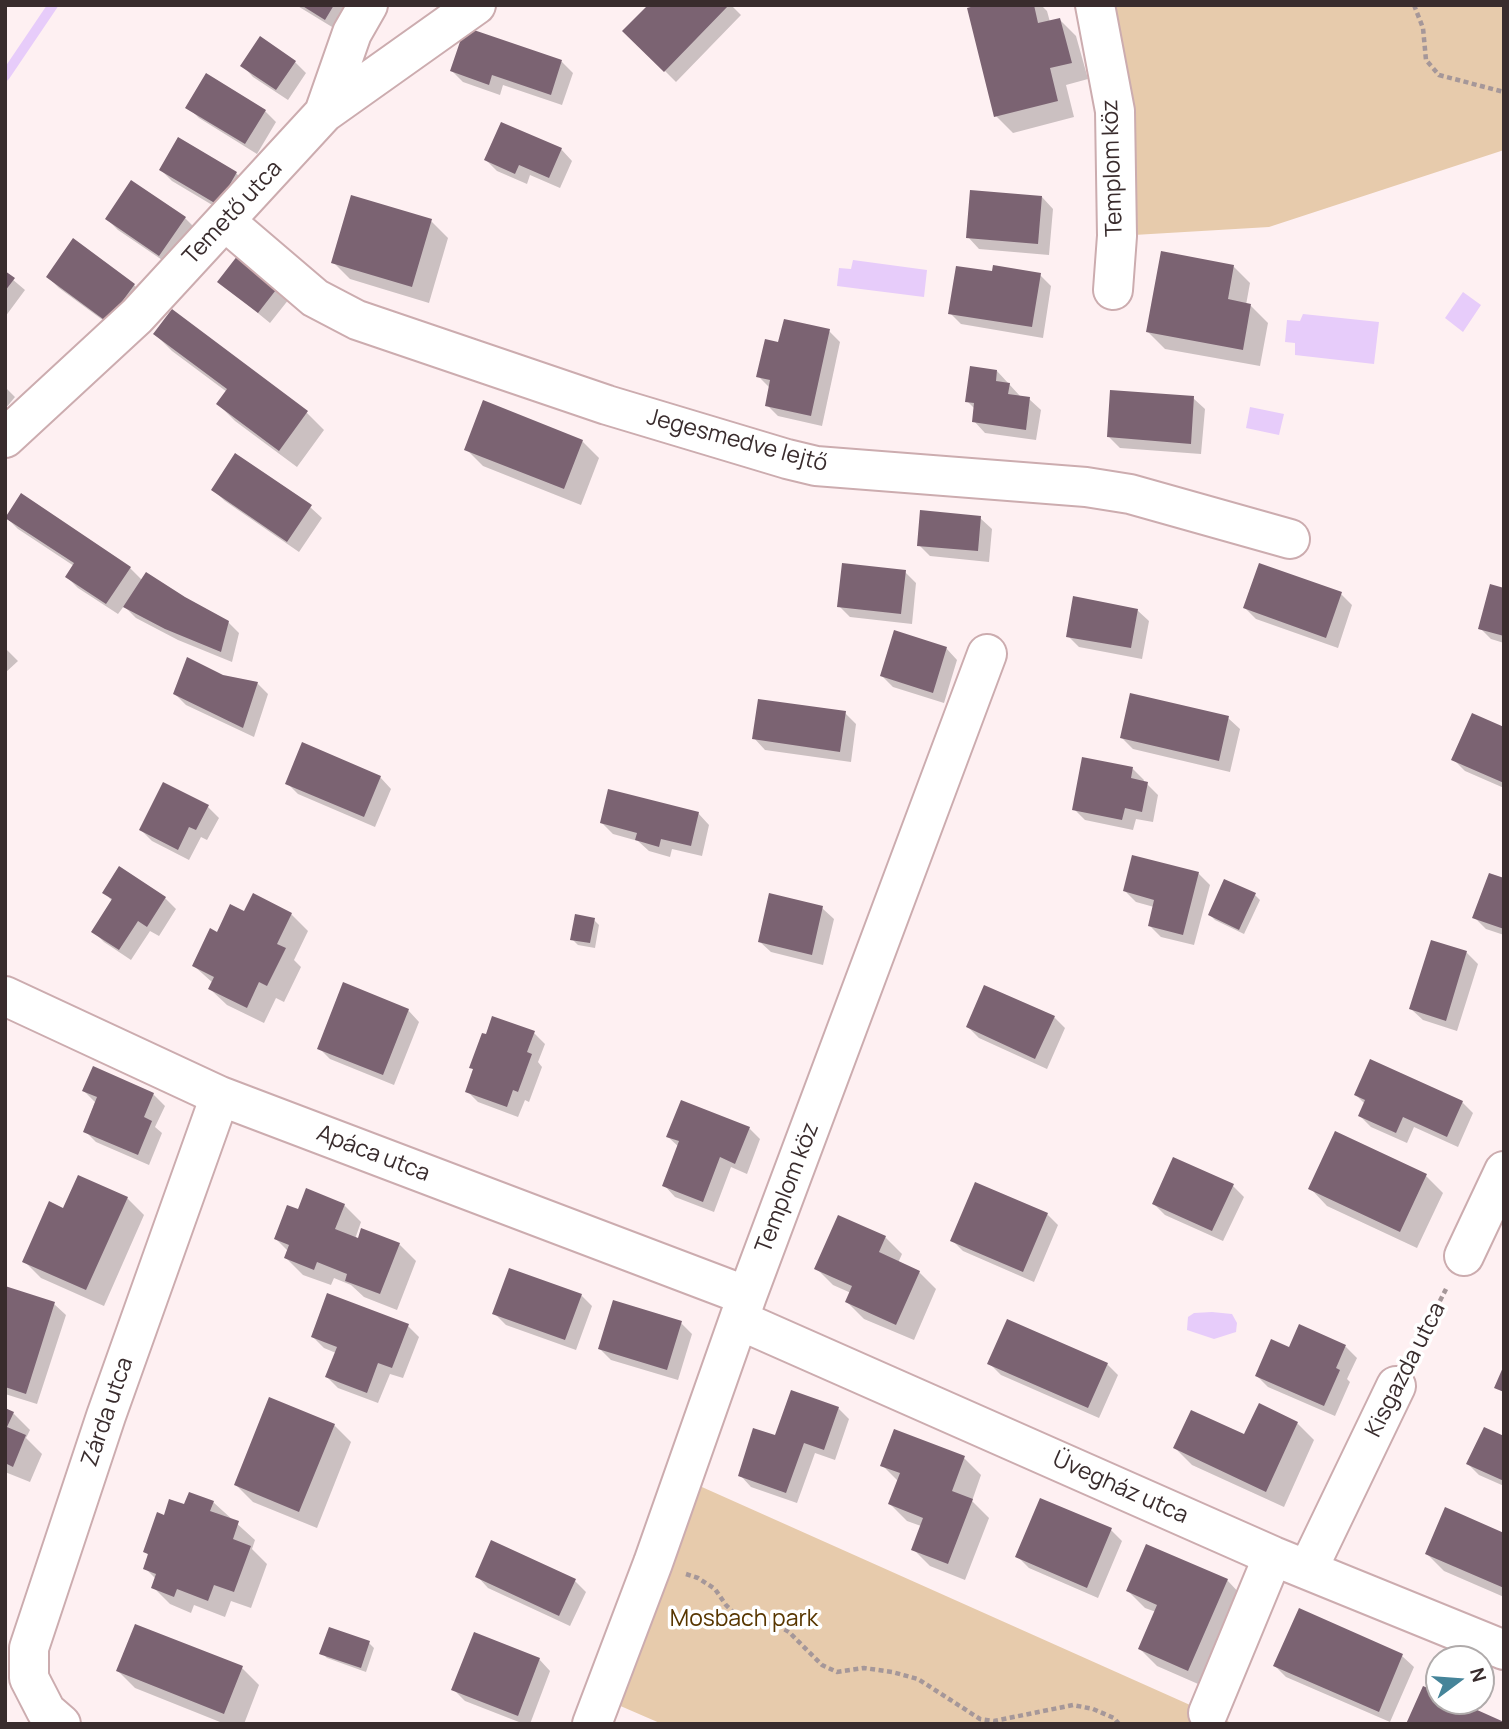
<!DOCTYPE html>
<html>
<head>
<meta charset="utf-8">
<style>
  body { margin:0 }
  #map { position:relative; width:1509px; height:1729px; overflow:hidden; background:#fef0f2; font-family:Manrope,sans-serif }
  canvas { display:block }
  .frame { position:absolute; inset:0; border:7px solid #392c2d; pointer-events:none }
  .north { position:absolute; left:1425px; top:1645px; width:70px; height:70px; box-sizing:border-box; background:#fff; border:2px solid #b0abab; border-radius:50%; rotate:74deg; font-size:19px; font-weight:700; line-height:28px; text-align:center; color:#392c2d }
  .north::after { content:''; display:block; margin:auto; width:24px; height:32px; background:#458499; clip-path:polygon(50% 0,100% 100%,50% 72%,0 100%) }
</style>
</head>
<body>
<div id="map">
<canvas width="1509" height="1729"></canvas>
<div class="frame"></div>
<div class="north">N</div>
</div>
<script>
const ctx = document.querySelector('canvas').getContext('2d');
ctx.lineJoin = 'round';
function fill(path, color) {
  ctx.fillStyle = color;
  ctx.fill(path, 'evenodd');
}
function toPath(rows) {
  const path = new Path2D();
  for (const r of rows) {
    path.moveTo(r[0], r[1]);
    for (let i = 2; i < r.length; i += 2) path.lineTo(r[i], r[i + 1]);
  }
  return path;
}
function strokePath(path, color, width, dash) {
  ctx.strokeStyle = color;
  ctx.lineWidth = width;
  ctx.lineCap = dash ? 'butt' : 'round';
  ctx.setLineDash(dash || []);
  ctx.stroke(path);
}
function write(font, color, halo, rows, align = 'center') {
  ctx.font = font + ' Manrope,sans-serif';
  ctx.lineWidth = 7;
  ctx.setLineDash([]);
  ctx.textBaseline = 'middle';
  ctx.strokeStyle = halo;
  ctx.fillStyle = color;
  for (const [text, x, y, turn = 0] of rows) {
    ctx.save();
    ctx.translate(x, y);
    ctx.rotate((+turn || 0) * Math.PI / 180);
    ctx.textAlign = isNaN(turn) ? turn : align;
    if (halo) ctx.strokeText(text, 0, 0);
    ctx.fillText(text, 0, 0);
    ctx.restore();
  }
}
fill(toPath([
  [1095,5,1504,5,1504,150,1269,227,1117,236],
  [684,1479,1208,1713,1234,1724,662,1724,602,1698]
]), '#e7cbac');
fill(toPath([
  [853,260,927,270,924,297,837,286,839,268,851,269],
  [1463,292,1481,305,1463,332,1445,318],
  [1303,314,1379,322,1374,364,1295,355,1295,343,1285,342,1287,320,1300,321],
  [1250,407,1284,414,1279,435,1246,428],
  [1212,1312,1232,1314,1237,1323,1236,1332,1214,1339,1187,1330,1188,1317,1194,1313]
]), '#e7ccfa');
fill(toPath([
  [296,5,351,5,337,30],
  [650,5,731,5,741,15,676,82,625,31],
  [985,5,1041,5,1047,11,1050,22,1059,19,1076,36,1088,79,1066,85,1074,117,1013,133,996,116],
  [466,30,562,62,573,73,562,105,503,85,500,95,463,82,452,71],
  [295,62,306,73,288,100,253,77,242,65],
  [188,107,265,111,276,122,257,154,199,118],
  [561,149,572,161,560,188,530,175,527,184,497,171,486,160],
  [161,170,236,173,247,185,229,215,172,181],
  [1042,197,1053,209,1049,255,979,249,968,237],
  [185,218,196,229,171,266,118,230,107,219],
  [431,221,448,238,429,303,350,279,333,262],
  [238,258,289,299,270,323,220,282],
  [1233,266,1250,283,1246,305,1251,306,1268,323,1260,366,1165,349,1148,332],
  [5,273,25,290,5,317],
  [993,273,1040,275,1051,286,1043,338,961,324,950,313],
  [48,277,134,285,145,296,119,332,59,288],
  [172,312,307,413,324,430,297,467,235,421,218,404,227,392,172,351,155,334],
  [829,331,840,342,822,426,778,416,767,405,770,388,758,376,779,344],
  [997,371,1020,396,1029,399,1041,410,1036,440,985,433,974,421,975,409,967,401],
  [5,387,15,397,5,409],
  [1193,398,1205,409,1201,454,1120,448,1109,437],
  [582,441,599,458,581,505,483,466,466,449],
  [213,490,310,507,322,518,299,552,225,501],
  [7,518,130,568,142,580,228,622,239,633,232,662,178,640,136,618,124,606,118,614,78,588,67,577,74,566,18,529],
  [980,518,992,529,989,562,930,556,919,545],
  [905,572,916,583,912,624,850,617,839,606],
  [1504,590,1504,643,1491,639,1480,628],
  [1341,594,1352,605,1338,648,1256,619,1245,608],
  [1137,610,1149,621,1142,659,1079,647,1068,636],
  [5,648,18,661,5,673],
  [946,648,957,660,944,703,893,687,882,676],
  [222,677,257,683,268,694,254,737,186,705,175,694],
  [845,713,856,724,851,762,765,750,754,738],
  [1228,718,1240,729,1230,772,1133,749,1122,738],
  [1504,729,1504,788,1465,771,1454,760],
  [1133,769,1144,780,1143,783,1147,784,1158,795,1153,822,1136,819,1133,830,1085,820,1074,809],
  [380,777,391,789,375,827,298,794,287,783],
  [208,807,219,818,207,840,201,837,189,860,152,841,141,830],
  [698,813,709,825,702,856,672,849,670,857,649,851,638,841,613,834,602,823],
  [1198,873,1210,885,1194,945,1161,937,1150,926,1154,907,1136,902,1125,891],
  [1504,880,1504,935,1486,929,1474,917],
  [104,892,165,898,176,909,159,936,150,931,131,960,104,942,93,931,112,901],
  [1255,895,1260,900,1244,934,1215,920,1210,915],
  [822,908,834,919,823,965,771,952,759,941],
  [245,913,291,914,308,931,294,960,301,967,284,1002,276,998,264,1023,227,1005,210,989,213,983,194,966,218,934],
  [594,920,599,925,595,948,578,945,572,939],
  [1466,952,1478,964,1457,1031,1423,1020,1411,1009],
  [408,1010,419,1022,394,1085,330,1059,319,1048],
  [1054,1017,1065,1028,1047,1069,979,1038,968,1027],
  [534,1033,545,1044,538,1062,542,1067,529,1102,525,1100,518,1117,478,1102,467,1091,474,1070,471,1067],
  [94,1069,153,1094,165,1106,155,1127,162,1133,149,1165,96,1142,85,1131,95,1102,84,1091],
  [1356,1095,1462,1102,1473,1113,1458,1147,1414,1127,1407,1143,1371,1127,1360,1116,1365,1104],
  [749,1128,760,1139,747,1174,731,1167,714,1212,675,1197,664,1185,679,1147,668,1137],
  [1426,1176,1443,1193,1417,1248,1327,1206,1311,1189],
  [1233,1186,1244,1197,1223,1241,1165,1215,1154,1204],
  [127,1198,144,1215,104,1306,41,1278,24,1261,64,1210],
  [344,1205,361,1222,355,1239,399,1244,416,1261,397,1310,364,1297,351,1285,334,1278,331,1285,303,1275,286,1258,289,1252,276,1239,299,1211],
  [1047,1214,1058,1225,1034,1282,963,1251,952,1240],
  [885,1237,902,1254,898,1263,919,1272,936,1289,914,1340,864,1319,847,1302,851,1293,833,1285,816,1268],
  [5,1288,54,1304,66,1315,37,1404,5,1394],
  [581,1295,592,1306,576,1350,506,1325,495,1314],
  [681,1323,692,1334,678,1380,611,1360,600,1349],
  [408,1326,419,1337,403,1378,390,1374,378,1403,338,1388,327,1377,336,1353,324,1348,313,1337],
  [1300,1327,1346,1347,1357,1358,1347,1379,1350,1382,1335,1416,1268,1387,1257,1376,1290,1349],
  [990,1364,1107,1364,1118,1375,1099,1418,1001,1375],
  [838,1408,849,1419,835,1460,815,1453,797,1503,751,1487,740,1475,776,1437],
  [5,1410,13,1413,30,1430,26,1438,42,1454,30,1482,5,1472],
  [1297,1423,1314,1440,1284,1507,1192,1465,1175,1448,1245,1437],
  [334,1425,351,1442,317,1528,253,1502,236,1485],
  [1504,1438,1504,1486,1479,1475,1468,1464],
  [964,1458,981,1475,972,1501,989,1518,965,1580,930,1566,913,1549,921,1526,907,1521,890,1504,898,1481,882,1465],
  [213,1502,255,1540,252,1549,267,1564,251,1608,231,1601,225,1617,194,1605,191,1613,170,1604,153,1587,156,1579,145,1568,149,1556,145,1551,165,1517,185,1506],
  [1111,1530,1122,1541,1098,1598,1029,1568,1018,1557],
  [1504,1534,1504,1597,1444,1571,1427,1554],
  [477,1576,575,1581,586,1592,570,1626,488,1588],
  [1227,1580,1243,1597,1205,1687,1157,1666,1140,1649,1156,1612,1145,1608,1128,1591],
  [1299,1611,1402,1656,1414,1667,1390,1722,1286,1677,1275,1666],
  [369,1643,374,1648,366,1672,327,1658,322,1653],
  [539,1659,550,1671,530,1724,524,1724,465,1701,454,1690],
  [242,1668,259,1685,244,1724,225,1724,135,1688,118,1671]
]), '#0003');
strokePath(toPath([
  [5,76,53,5]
]), '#e7ccfa', 10);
fill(toPath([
  [301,5,334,5,325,20],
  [648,5,729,5,664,72,622,31],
  [978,5,1034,5,1038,23,1060,18,1072,63,1050,68,1058,101,994,117,967,8],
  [465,27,562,60,551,95,492,75,489,85,450,71],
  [260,36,296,61,276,90,240,66],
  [206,73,266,110,245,144,185,108],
  [501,122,562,148,549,178,519,165,515,174,484,160],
  [178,137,237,172,218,205,159,170],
  [131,180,186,217,159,256,105,219],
  [970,190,1042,196,1038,244,966,238],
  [351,195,432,219,412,287,331,263],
  [73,238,135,284,107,322,46,277],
  [1161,251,1234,265,1228,299,1251,304,1243,350,1146,332],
  [238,255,279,286,258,313,217,282],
  [993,265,1041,273,1032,327,948,314,956,266,992,271],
  [5,271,15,278,5,291],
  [172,309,308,411,279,451,216,404,227,389,153,334],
  [784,319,830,329,811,416,765,406,770,380,756,377,765,339,778,342],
  [970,366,997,370,996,381,1010,383,1008,394,1030,397,1026,430,972,422,974,403,965,402],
  [1110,390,1194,396,1191,444,1107,437],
  [483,400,583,440,564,489,464,450],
  [235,453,312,505,287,542,211,490],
  [21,493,131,567,106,604,65,577,74,563,5,518],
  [920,510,981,516,978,551,917,546],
  [842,563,906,570,901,614,837,607],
  [1259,563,1342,592,1326,638,1243,608],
  [146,572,185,597,229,621,221,652,165,629,123,607],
  [1490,584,1504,588,1504,636,1478,629],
  [1073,596,1138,609,1131,648,1066,637],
  [894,630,947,647,933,693,880,676],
  [187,657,223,675,258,682,243,728,173,694],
  [1130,693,1229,716,1219,761,1120,738],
  [758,699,846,711,840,752,752,739],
  [1472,713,1504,727,1504,783,1451,760],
  [302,742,381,776,364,817,285,784],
  [1082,757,1133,767,1131,778,1148,782,1142,812,1125,808,1122,820,1072,810],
  [163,782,209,805,196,830,189,827,178,850,139,830],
  [608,789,699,812,691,846,661,839,659,847,635,840,637,833,600,823],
  [1132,855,1199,872,1183,935,1148,926,1154,900,1123,891],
  [119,866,166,897,147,927,138,921,119,950,91,932,112,899,102,893],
  [1489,873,1504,878,1504,929,1472,918],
  [1224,879,1256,893,1239,930,1208,915],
  [253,893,292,913,277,944,286,948,267,986,259,982,247,1008,208,989,214,977,192,966,210,928,217,932,230,904,244,911],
  [769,893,823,906,812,955,758,942],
  [575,914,595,918,590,943,570,940],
  [1431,940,1467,951,1446,1021,1409,1009],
  [343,982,409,1009,383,1075,317,1049],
  [984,985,1055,1016,1035,1059,966,1027],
  [492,1016,535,1031,527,1052,532,1054,518,1092,513,1090,507,1107,465,1092,473,1069,469,1068,482,1033,486,1034],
  [1370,1059,1463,1101,1447,1137,1403,1117,1396,1133,1358,1116,1365,1100,1354,1095],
  [93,1066,154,1093,144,1117,152,1121,138,1155,83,1132,97,1097,82,1091],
  [681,1100,750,1127,735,1164,720,1157,703,1202,662,1186,679,1141,666,1137],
  [1335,1131,1427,1174,1400,1232,1308,1189],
  [1173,1157,1234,1184,1212,1231,1152,1204],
  [78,1175,128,1197,86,1290,22,1262,49,1201,63,1208],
  [975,1182,1048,1213,1023,1272,950,1241],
  [306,1188,345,1204,335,1229,358,1238,361,1228,400,1243,380,1294,345,1281,347,1274,317,1262,314,1270,284,1258,289,1245,274,1239,287,1205,298,1209],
  [838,1215,886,1236,879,1252,920,1271,896,1325,845,1302,852,1286,814,1269],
  [509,1268,582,1294,565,1340,492,1314],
  [5,1286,55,1302,26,1394,5,1387],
  [327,1293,409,1324,392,1368,378,1363,367,1393,325,1377,337,1347,311,1337],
  [613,1300,682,1321,667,1370,598,1349],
  [1007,1319,1108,1363,1088,1408,987,1364],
  [1299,1324,1346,1345,1336,1368,1340,1370,1324,1406,1255,1376,1271,1339,1289,1347],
  [1504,1365,1504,1392,1494,1388],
  [791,1390,839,1407,824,1450,804,1443,786,1493,738,1476,753,1428,775,1435],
  [269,1397,335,1424,299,1512,234,1485],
  [1259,1403,1298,1422,1266,1492,1173,1448,1191,1410,1244,1434],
  [5,1408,14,1412,7,1427,26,1435,13,1467,5,1463],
  [1484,1427,1504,1436,1504,1481,1466,1464],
  [894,1429,965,1456,952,1491,973,1499,948,1564,911,1550,923,1518,888,1504,900,1473,880,1466],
  [189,1492,214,1501,210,1511,239,1521,233,1539,251,1546,234,1592,214,1585,208,1601,177,1589,174,1597,151,1588,156,1574,143,1569,148,1554,143,1552,157,1512,164,1515,169,1499,184,1504],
  [1040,1498,1112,1528,1087,1588,1015,1557],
  [1445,1507,1504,1533,1504,1588,1425,1554],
  [491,1540,576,1579,559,1616,475,1577],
  [1146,1544,1228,1579,1188,1671,1138,1649,1157,1605,1126,1591],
  [1299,1608,1403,1654,1379,1712,1273,1666],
  [135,1624,243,1666,224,1714,116,1671],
  [329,1627,370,1641,361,1668,319,1654],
  [474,1632,540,1658,518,1716,451,1690],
  [1423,1686,1439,1693,1439,1701,1457,1701,1504,1722,1504,1724,1406,1724]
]), '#7b6372');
const minor = toPath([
  [1095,5,1115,111,1117,236,1113,290],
  [324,113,352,33,368,5],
  [226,222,315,298,357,320,607,405,787,459,816,466,1086,487,1130,494,1290,539],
  [5,438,137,316,324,113,476,5],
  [5,996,220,1096,747,1296],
  [1464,1256,1504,1171],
  [739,1320,1273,1556,1504,1650],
  [1308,1569,1396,1386],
  [1208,1713,1273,1556],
  [61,1724,46,1711,29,1678,29,1648,106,1416,220,1096],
  [592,1724,653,1563,747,1296,987,654]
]);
strokePath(minor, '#ccacaf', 42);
strokePath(toPath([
  [1414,5,1423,28,1426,60,1439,75,1504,92],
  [1413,1354,1447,1287],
  [686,1574,698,1578,715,1589,726,1605,739,1618,748,1623,776,1624,789,1632,822,1665,837,1672,864,1668,892,1672,918,1679,980,1719,994,1721,1073,1705,1093,1709,1114,1718,1119,1724]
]), '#a59799', 4.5, [5, 3.5]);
strokePath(minor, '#fff', 38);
write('23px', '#392c2d', '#fff', [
  ["Templom köz",1113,168,-92],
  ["Temető utca",233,213,-47],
  ["Jegesmedve lejtő",737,441,15],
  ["Apáca utca",373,1154,21],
  ["Templom köz",788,1188,-69],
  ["Kisgazda utca",1406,1370,-63],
  ["Zárda utca",108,1412,-71],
  ["Üvegház utca",1120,1488,24]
]);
write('23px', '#583600', '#fff', [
  ["Mosbach park",744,1620]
]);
</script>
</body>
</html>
